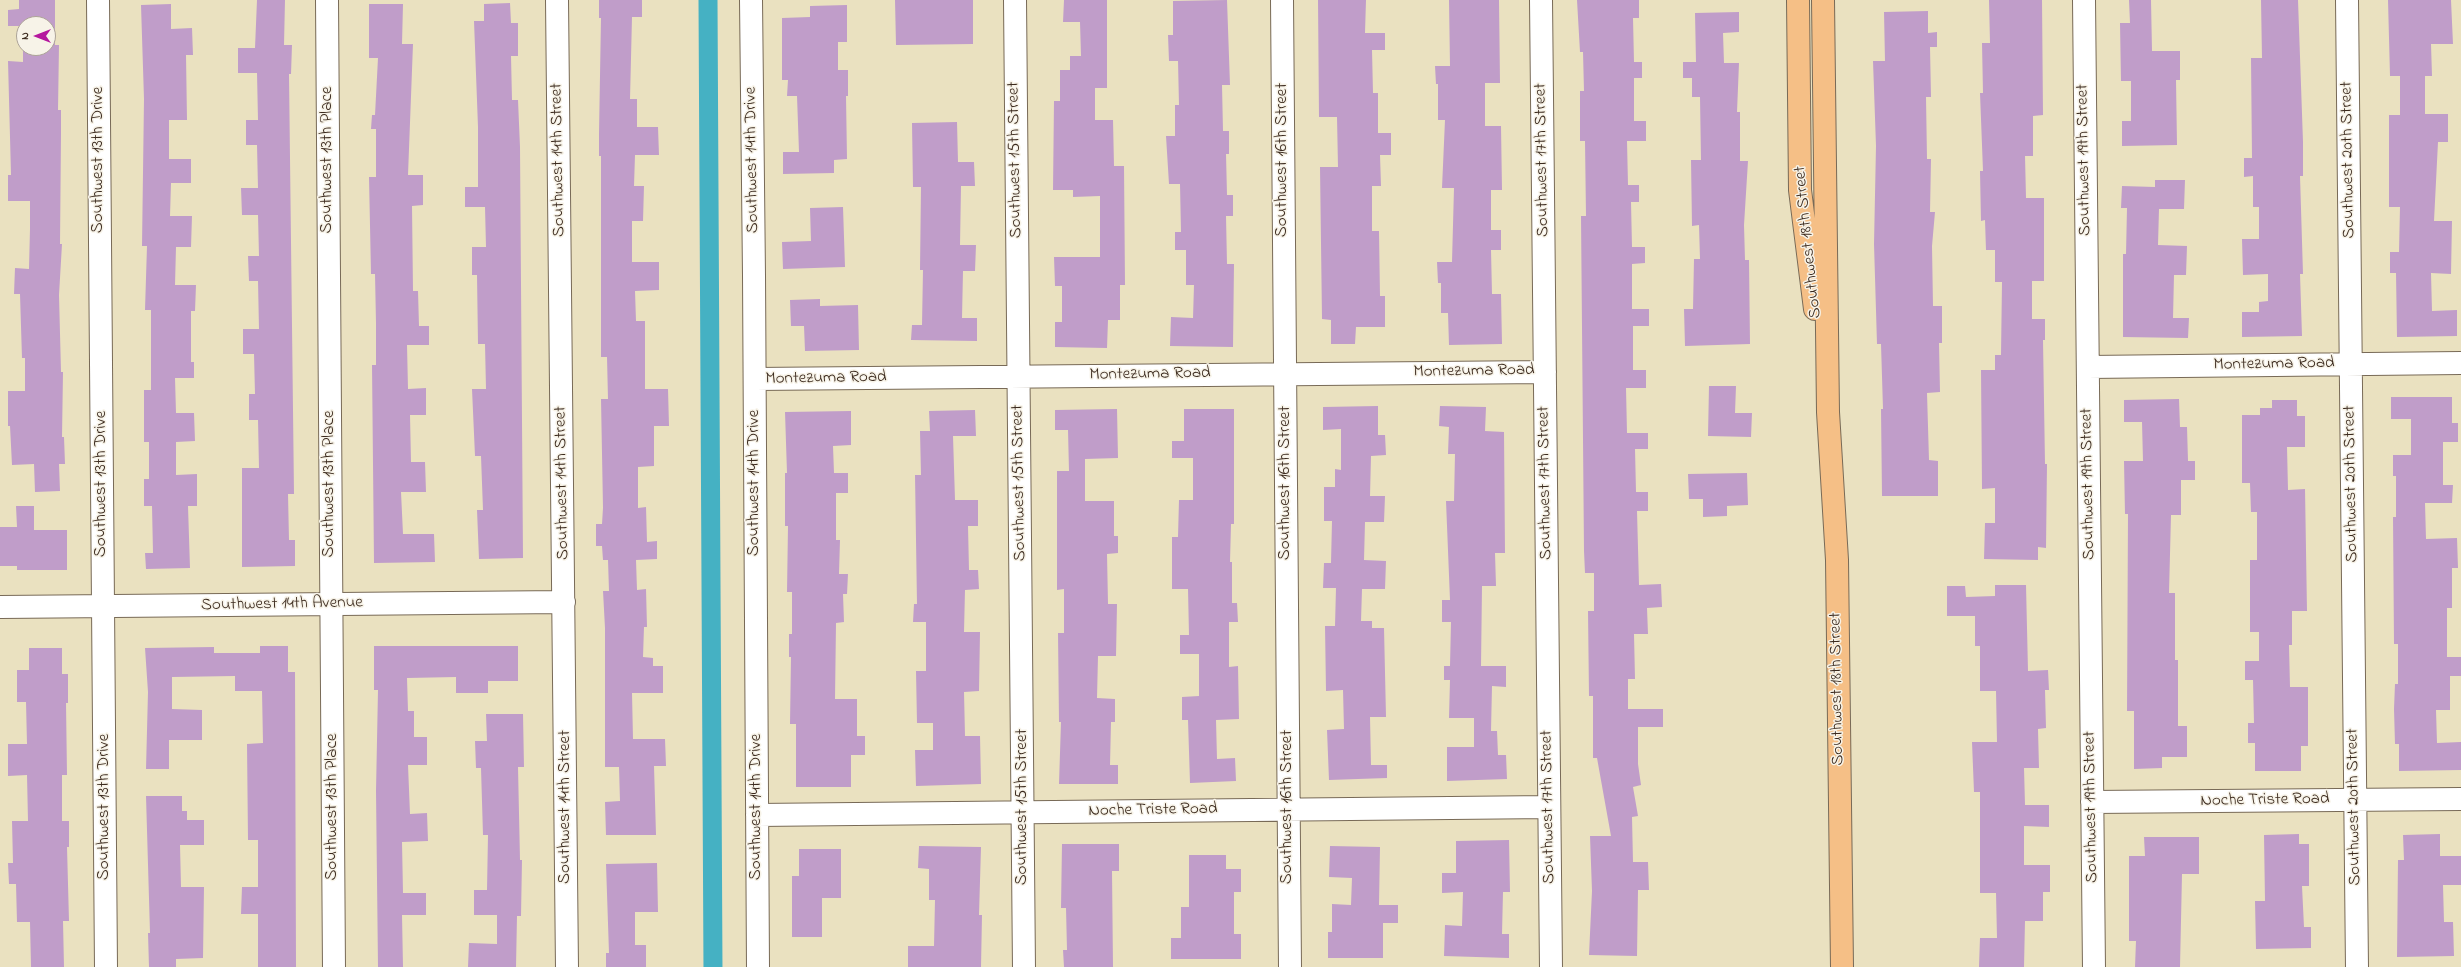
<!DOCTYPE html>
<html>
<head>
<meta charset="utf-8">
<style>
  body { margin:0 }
  #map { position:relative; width:2461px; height:967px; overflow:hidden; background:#eae1c0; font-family:"Indie Flower",sans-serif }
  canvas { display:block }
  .north { position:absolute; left:16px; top:16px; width:40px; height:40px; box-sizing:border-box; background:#f7f3e8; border:1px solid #aca397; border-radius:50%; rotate:270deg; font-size:11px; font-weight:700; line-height:16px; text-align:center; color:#3b2a1e }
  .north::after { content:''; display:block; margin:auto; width:14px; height:18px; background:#b5179e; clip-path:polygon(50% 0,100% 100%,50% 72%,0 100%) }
</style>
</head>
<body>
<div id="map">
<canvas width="2461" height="967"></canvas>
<div class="north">N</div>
</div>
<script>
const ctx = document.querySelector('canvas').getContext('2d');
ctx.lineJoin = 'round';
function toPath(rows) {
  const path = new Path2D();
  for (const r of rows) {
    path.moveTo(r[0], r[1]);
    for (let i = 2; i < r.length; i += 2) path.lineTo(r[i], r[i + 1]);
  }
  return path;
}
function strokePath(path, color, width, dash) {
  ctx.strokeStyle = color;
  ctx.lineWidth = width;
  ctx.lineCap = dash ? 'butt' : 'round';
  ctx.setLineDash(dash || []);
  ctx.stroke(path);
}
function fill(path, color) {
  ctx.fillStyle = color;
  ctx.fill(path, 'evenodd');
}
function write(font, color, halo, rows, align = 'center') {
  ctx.font = font + ' "Indie Flower",sans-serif';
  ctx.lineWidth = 3;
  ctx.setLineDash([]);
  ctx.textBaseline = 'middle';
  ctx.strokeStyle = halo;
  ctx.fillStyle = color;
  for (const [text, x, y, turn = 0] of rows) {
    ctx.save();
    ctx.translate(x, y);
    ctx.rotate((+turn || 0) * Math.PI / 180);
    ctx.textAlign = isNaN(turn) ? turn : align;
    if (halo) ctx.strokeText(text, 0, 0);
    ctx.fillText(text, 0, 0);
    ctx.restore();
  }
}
strokePath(toPath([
  [708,0,713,967]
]), '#45b1c3', 19);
fill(toPath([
  [19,0,55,0,55,45,59,45,58,110,61,110,61,134,60,244,62,244,59,295,61,372,63,372,62,437,64,437,65,464,59,464,60,491,35,492,34,464,12,465,10,426,8,426,8,391,25,391,25,358,22,358,20,294,14,294,15,268,29,269,30,229,30,201,8,201,8,175,11,175,8,61,23,62,23,26,8,26,8,10,19,9],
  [24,24,48,24,48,48,24,48],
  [257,0,285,0,284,45,292,45,291,74,289,74,294,494,288,494,289,540,295,540,295,566,242,567,242,468,259,468,258,420,249,420,249,394,255,394,254,354,243,354,243,329,259,329,258,281,249,281,248,256,259,256,258,215,242,215,241,188,258,188,257,145,246,145,246,120,258,120,257,73,238,73,238,48,255,48],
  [599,0,642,0,642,17,632,17,630,99,637,99,637,127,658,127,659,155,635,155,634,186,644,186,643,221,632,221,632,262,659,262,659,290,635,291,636,321,645,321,645,389,668,389,669,426,654,426,654,466,638,467,638,508,646,507,647,542,657,541,657,559,636,560,637,590,646,589,647,627,644,627,643,657,653,658,653,666,663,666,663,693,632,693,633,739,665,739,666,766,654,766,656,835,606,835,605,802,620,801,619,767,605,767,605,628,603,591,609,591,608,560,603,560,602,546,596,546,596,524,602,524,603,508,601,399,608,399,607,357,601,357,601,156,599,156,599,134,601,18,599,18],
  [895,0,973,0,973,44,896,45],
  [1064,0,1107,0,1107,88,1095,88,1095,120,1113,120,1114,166,1124,166,1125,285,1120,285,1120,320,1108,320,1107,348,1055,347,1055,322,1062,322,1062,286,1055,286,1054,257,1100,257,1100,196,1073,197,1073,190,1053,190,1054,101,1060,101,1060,70,1070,70,1070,56,1081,56,1080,22,1063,22],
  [1227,0,1230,85,1222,85,1223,131,1229,131,1229,154,1226,154,1227,195,1233,195,1233,216,1226,216,1227,264,1234,264,1233,347,1170,346,1171,317,1193,318,1194,285,1186,285,1186,250,1175,250,1175,232,1181,232,1180,184,1169,184,1166,136,1175,136,1175,105,1179,105,1178,61,1169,61,1168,35,1173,35,1173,1],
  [1318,0,1366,0,1365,33,1385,33,1385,50,1372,50,1373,93,1378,93,1378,133,1391,133,1391,155,1380,155,1381,186,1372,186,1372,231,1379,231,1380,296,1385,296,1385,327,1356,327,1355,344,1331,344,1331,320,1322,319,1320,167,1338,167,1337,117,1319,117],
  [1449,0,1499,0,1500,83,1485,83,1485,126,1501,126,1502,190,1491,190,1491,230,1501,230,1501,250,1491,250,1492,294,1501,294,1502,344,1449,345,1448,313,1441,313,1441,283,1438,283,1437,262,1452,262,1454,188,1442,188,1445,120,1438,120,1438,84,1436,84,1435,66,1450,66],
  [1577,0,1639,0,1639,18,1633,18,1634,62,1642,62,1642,78,1634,78,1634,121,1646,121,1646,141,1627,141,1628,185,1639,185,1639,202,1631,202,1632,247,1645,247,1645,263,1632,264,1632,309,1649,309,1649,326,1633,326,1633,370,1646,370,1646,388,1626,388,1627,433,1648,433,1648,449,1635,449,1636,492,1648,492,1648,511,1637,511,1639,585,1661,584,1662,607,1647,608,1648,634,1634,634,1635,679,1628,679,1628,709,1663,709,1663,727,1638,727,1638,764,1641,785,1633,787,1638,816,1632,817,1633,862,1648,862,1649,890,1638,890,1637,956,1589,955,1592,891,1590,836,1611,836,1597,758,1593,758,1593,696,1589,696,1588,611,1594,611,1594,573,1585,573,1584,551,1581,216,1586,216,1585,141,1580,141,1580,91,1584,91,1583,52,1580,52],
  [1989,0,2042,0,2043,115,2033,116,2033,156,2025,156,2026,198,2044,198,2044,281,2032,281,2032,319,2045,319,2045,340,2043,340,2045,464,2047,464,2046,548,2038,547,2038,560,1984,559,1985,523,1995,523,1995,488,1982,489,1981,370,1995,370,1995,355,2001,355,2002,282,1995,282,1995,250,1986,250,1985,220,1981,221,1980,171,1983,171,1980,93,1983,93,1982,43,1990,43],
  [2129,0,2151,0,2152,51,2180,51,2180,80,2176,80,2177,145,2122,146,2122,121,2131,121,2131,81,2121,81,2120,23,2130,23],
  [2261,0,2298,0,2303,142,2303,176,2300,176,2303,274,2300,274,2302,336,2242,337,2242,312,2259,312,2259,302,2268,301,2268,274,2243,275,2242,239,2259,239,2259,207,2253,207,2253,176,2244,177,2244,158,2252,158,2251,58,2262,58],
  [2388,0,2451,0,2453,44,2431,44,2432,76,2425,76,2425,114,2448,114,2448,142,2438,142,2434,221,2452,221,2451,274,2431,273,2432,311,2457,310,2457,336,2397,337,2396,273,2390,273,2390,252,2399,252,2400,207,2389,207,2389,115,2400,115,2400,76,2390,76],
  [510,3,511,23,518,23,518,56,511,56,512,100,518,100,520,147,523,558,479,559,477,510,483,510,481,456,475,456,472,389,486,389,485,344,478,344,477,275,472,275,472,247,486,247,485,207,465,207,465,187,478,187,478,127,474,21,484,21,484,4],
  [171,4,171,29,192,28,193,55,186,55,187,120,169,120,169,159,191,159,191,183,171,183,170,216,192,216,191,247,176,247,175,285,196,285,195,311,191,311,191,362,194,362,194,378,175,378,176,413,194,413,195,441,176,442,176,475,197,474,197,506,188,506,190,568,146,569,145,553,153,553,152,506,144,506,144,479,149,479,149,442,144,442,144,390,151,390,151,310,145,310,147,246,142,246,144,99,141,5],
  [369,4,403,4,402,44,413,44,408,175,423,175,423,205,412,206,413,291,418,291,419,326,429,326,429,345,407,345,408,389,426,388,426,415,410,415,411,462,425,462,426,492,401,492,403,534,434,534,435,562,374,563,372,365,376,365,376,323,375,274,371,274,369,177,376,177,376,129,371,129,372,115,375,115,378,58,369,58],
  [847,5,847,42,838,42,838,70,848,70,848,96,846,96,847,159,834,160,834,173,783,174,783,152,799,152,797,96,787,96,788,80,782,80,782,18,810,17,810,6],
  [1928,11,1928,33,1937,32,1937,47,1930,47,1931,97,1926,97,1927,159,1931,159,1930,212,1935,212,1932,246,1933,306,1942,306,1942,343,1939,343,1940,392,1927,393,1929,460,1938,461,1938,496,1882,496,1881,409,1883,409,1881,344,1877,344,1874,244,1876,146,1873,61,1885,61,1884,12],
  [1739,12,1739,32,1723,33,1724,63,1739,63,1737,112,1740,112,1740,161,1748,161,1744,225,1745,260,1749,260,1750,344,1685,346,1684,309,1693,309,1694,259,1700,259,1699,225,1692,226,1691,160,1701,160,1700,97,1692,97,1692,78,1683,78,1683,62,1696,62,1695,13],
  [957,122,958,162,974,162,975,186,961,186,960,245,976,245,975,271,963,271,962,318,977,318,977,341,911,340,912,325,922,325,923,270,920,270,921,187,913,187,912,123],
  [2155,180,2185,180,2184,209,2159,209,2158,245,2187,246,2186,275,2174,275,2173,318,2189,318,2188,338,2123,337,2123,254,2126,254,2127,208,2121,208,2122,186,2155,187],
  [843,207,845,267,783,269,782,242,811,241,810,208],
  [820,299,820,306,858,305,859,350,805,351,804,326,791,326,790,300],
  [1709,386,1736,386,1735,413,1752,413,1751,437,1708,436],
  [2391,397,2452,397,2452,423,2458,423,2458,442,2443,442,2443,485,2453,485,2452,503,2425,503,2426,539,2457,538,2458,568,2452,568,2452,608,2447,608,2447,657,2461,657,2461,676,2450,676,2450,710,2436,710,2437,743,2461,742,2461,770,2399,771,2399,744,2395,744,2394,709,2395,684,2398,684,2398,644,2394,644,2393,517,2396,517,2396,476,2393,476,2393,455,2411,455,2411,419,2391,419],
  [2179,399,2180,427,2187,427,2188,461,2195,461,2195,480,2181,480,2181,515,2171,515,2169,593,2175,593,2175,660,2178,660,2178,726,2187,726,2187,757,2162,757,2162,768,2134,769,2134,711,2127,711,2128,514,2125,514,2124,461,2143,461,2142,422,2124,422,2124,400],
  [2272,400,2297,400,2297,416,2305,416,2305,447,2287,447,2288,490,2305,489,2307,611,2292,611,2292,645,2289,645,2290,687,2308,687,2308,746,2301,746,2301,771,2255,771,2255,743,2248,743,2248,723,2254,723,2253,680,2245,680,2245,661,2259,661,2259,632,2250,632,2250,560,2257,560,2257,512,2251,512,2250,483,2242,483,2242,415,2260,415,2260,408,2272,408],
  [1378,406,1378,435,1385,435,1386,455,1371,456,1370,496,1385,496,1384,522,1365,522,1364,560,1386,561,1385,589,1362,589,1361,621,1372,621,1372,628,1384,628,1386,717,1370,717,1371,765,1387,765,1387,778,1329,780,1327,730,1344,729,1343,690,1326,691,1325,626,1335,626,1336,588,1323,588,1324,563,1331,563,1332,521,1324,521,1324,487,1335,487,1335,469,1341,470,1341,429,1323,430,1323,407],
  [1440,406,1486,407,1485,431,1504,432,1505,553,1495,553,1496,586,1482,586,1481,666,1506,666,1506,687,1492,686,1491,731,1497,731,1498,755,1506,755,1507,779,1447,781,1447,747,1474,747,1474,718,1449,718,1450,680,1444,680,1444,666,1450,666,1451,622,1442,622,1442,600,1450,600,1446,501,1454,501,1455,454,1448,454,1449,427,1439,426],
  [1117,409,1118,458,1085,459,1085,501,1114,501,1114,536,1118,536,1118,553,1107,554,1108,604,1117,604,1116,656,1098,656,1097,698,1115,699,1115,722,1111,722,1110,765,1118,765,1118,784,1059,784,1061,722,1059,722,1058,633,1064,633,1064,589,1057,590,1057,471,1069,471,1068,430,1055,430,1055,410],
  [1184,409,1234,409,1234,524,1231,524,1230,562,1232,562,1232,603,1237,603,1238,622,1229,622,1229,667,1238,666,1239,719,1216,720,1217,759,1235,758,1236,781,1190,783,1188,720,1182,720,1182,697,1199,696,1199,654,1180,654,1180,635,1189,635,1188,589,1172,589,1172,537,1178,537,1179,500,1193,500,1193,458,1172,458,1172,441,1184,441],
  [975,410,976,436,953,436,955,500,978,500,978,526,968,526,969,570,978,570,979,589,965,590,964,632,980,632,979,691,964,692,965,736,980,736,981,784,916,786,915,750,933,750,933,723,917,723,916,671,926,671,926,622,913,622,914,604,917,604,915,475,921,475,920,431,930,431,929,411],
  [851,411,851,445,833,446,834,473,848,473,848,493,836,493,836,540,840,540,839,574,848,574,847,594,843,594,844,622,836,623,835,699,857,699,857,736,865,736,865,755,851,755,851,787,796,787,796,724,790,724,791,657,789,657,789,634,792,634,792,592,787,592,788,526,785,526,785,473,787,473,785,412],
  [1747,473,1748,505,1727,506,1727,516,1703,517,1703,499,1689,499,1688,474],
  [16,506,34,506,34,530,67,530,67,570,17,570,17,566,0,566,0,527,17,527],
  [1995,585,2026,585,2028,671,2048,670,2049,690,2045,690,2046,728,2038,729,2039,768,2024,768,2025,805,2049,805,2049,827,2024,826,2024,865,2050,865,2050,892,2043,892,2043,921,2025,921,2024,967,1979,967,1980,938,1997,938,1996,893,1980,893,1980,792,1974,792,1972,742,1997,742,1996,691,1980,691,1980,646,1975,646,1975,616,1947,616,1947,586,1965,586,1966,597,1995,596],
  [260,646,288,646,288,672,295,672,296,967,258,967,258,914,241,914,242,887,258,887,258,840,248,840,247,744,263,743,262,691,235,691,235,676,172,677,172,709,202,710,202,740,169,740,169,769,146,769,148,692,145,648,214,647,214,653,260,653],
  [374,646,518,646,518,681,488,681,488,693,456,693,456,677,407,678,408,711,414,711,414,737,427,737,427,765,408,765,410,814,427,813,428,841,402,842,403,893,426,893,426,915,402,915,403,967,378,967,376,791,378,690,374,690],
  [29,648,62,648,62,674,68,674,68,703,66,703,67,775,62,775,62,821,69,821,69,847,67,847,69,921,63,921,64,967,31,967,30,922,17,922,16,884,9,884,8,863,13,863,12,821,28,821,27,775,8,776,8,744,27,744,26,702,17,702,17,670,29,670],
  [486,714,523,714,524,767,518,767,520,860,522,860,521,916,517,916,516,967,468,967,469,943,497,944,497,915,474,915,474,890,487,890,488,835,483,835,481,768,476,768,475,741,487,741],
  [146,796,182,796,182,811,187,811,187,820,204,820,204,845,180,845,181,887,204,887,203,958,176,959,176,967,149,967,148,933,150,933],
  [2299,834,2299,844,2309,844,2309,886,2302,886,2304,927,2311,927,2311,948,2256,949,2255,901,2265,901,2264,835],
  [2440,834,2440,856,2461,856,2461,885,2443,885,2444,922,2453,922,2454,956,2397,957,2398,860,2404,860,2403,835],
  [2144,837,2199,837,2199,874,2182,874,2180,967,2135,967,2136,941,2129,941,2129,856,2145,856],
  [1509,840,1510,892,1503,892,1502,934,1509,934,1509,958,1444,956,1445,925,1462,926,1463,892,1442,893,1442,873,1456,873,1456,841],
  [1062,844,1119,844,1119,871,1112,871,1113,967,1064,967,1063,950,1067,950,1066,908,1061,908],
  [919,846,981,847,979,915,982,915,981,967,908,967,908,946,934,946,935,900,929,900,929,869,918,868],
  [1330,846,1380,847,1379,905,1398,905,1398,923,1383,923,1383,958,1328,958,1328,932,1332,932,1332,904,1351,905,1352,878,1329,877],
  [799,849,841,849,841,898,822,898,822,937,792,937,792,876,799,876],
  [1189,855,1226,855,1226,869,1241,869,1241,892,1234,892,1234,934,1241,934,1241,959,1171,959,1171,938,1181,938,1181,907,1189,907],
  [657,863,658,912,635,912,635,945,646,945,646,967,606,967,606,953,609,953,606,864]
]), '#c09dc9');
const minor = toPath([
  [98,0,106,967],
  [327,0,334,967],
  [557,0,567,967],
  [751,0,754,275,758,967],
  [1015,0,1024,967],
  [1282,0,1290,967],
  [1541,0,1551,967],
  [2084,0,2094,967],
  [2347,0,2357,967],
  [2088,367,2461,363],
  [755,379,1545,372],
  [0,607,564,602],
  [2092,802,2461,799],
  [757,815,1549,807]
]);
const major = toPath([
  [1798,0,1800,190,1815,309],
  [1823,0,1828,412,1837,560,1842,967]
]);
strokePath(minor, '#786a57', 24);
strokePath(major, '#786a57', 24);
strokePath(minor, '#fff', 22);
strokePath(major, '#f5bf86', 22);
write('17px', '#3b2a1e', '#f7f3e8', [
  ["Southwest 13th Drive",99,160,-90],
  ["Southwest 13th Place",328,160,-90],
  ["Southwest 14th Street",559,160,-91],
  ["Southwest 14th Drive",753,160,-91],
  ["Southwest 15th Street",1016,160,-91],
  ["Southwest 16th Street",1283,160,-90],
  ["Southwest 17th Street",1543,160,-91],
  ["Southwest 19th Street",2085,160,-91],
  ["Southwest 20th Street",2349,160,-91],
  ["Southwest 18th Street",1809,242,-96],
  ["Montezuma Road",2274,365,-1],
  ["Montezuma Road",1474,372,-1],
  ["Montezuma Road",1150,375,-1],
  ["Montezuma Road",826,379,-1],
  ["Southwest 14th Street",563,483,-91],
  ["Southwest 14th Drive",755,483,-90],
  ["Southwest 15th Street",1020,483,-91],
  ["Southwest 16th Street",1286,483,-90],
  ["Southwest 17th Street",1546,483,-91],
  ["Southwest 13th Drive",102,484,-90],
  ["Southwest 13th Place",330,484,-90],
  ["Southwest 19th Street",2089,484,-91],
  ["Southwest 20th Street",2352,484,-91],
  ["Southwest 14th Avenue",282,605,-1],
  ["Southwest 18th Street",1838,689,-91],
  ["Noche Triste Road",2265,801,-1],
  ["Southwest 13th Drive",105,807,-90],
  ["Southwest 13th Place",333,807,-90],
  ["Southwest 14th Street",566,807,-90],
  ["Southwest 14th Drive",757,807,-90],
  ["Southwest 15th Street",1023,807,-90],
  ["Southwest 16th Street",1288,807,-90],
  ["Southwest 17th Street",1549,807,-91],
  ["Southwest 19th Street",2092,807,-91],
  ["Southwest 20th Street",2355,807,-91],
  ["Noche Triste Road",1153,811,-1]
]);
</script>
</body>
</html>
